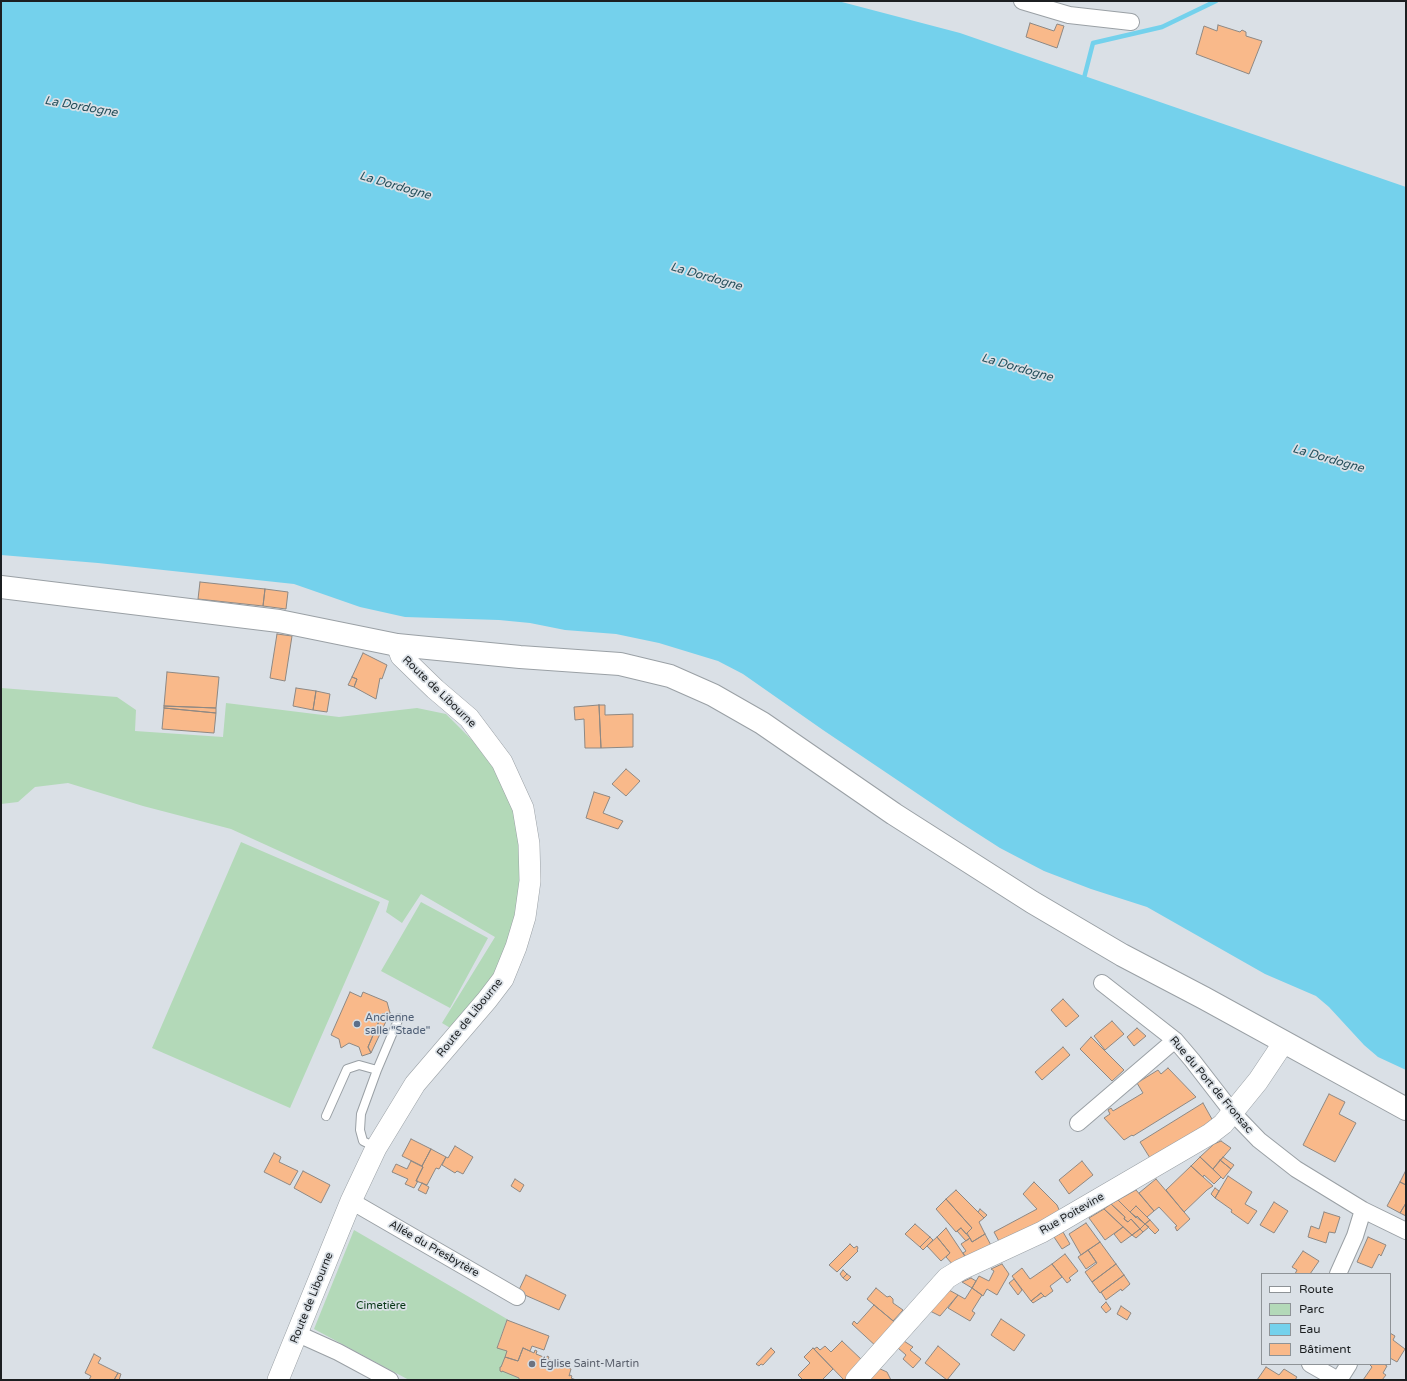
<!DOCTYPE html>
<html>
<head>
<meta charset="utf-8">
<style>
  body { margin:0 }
  #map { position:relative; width:1407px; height:1381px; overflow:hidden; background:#dae0e6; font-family:"Varela Round",sans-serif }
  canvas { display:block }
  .frame { position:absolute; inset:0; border:2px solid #1c1f21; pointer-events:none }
  .legend { position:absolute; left:1261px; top:1273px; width:130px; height:92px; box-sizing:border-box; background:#dae0e6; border:1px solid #8e9397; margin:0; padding:5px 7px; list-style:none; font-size:12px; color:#1c1f21 }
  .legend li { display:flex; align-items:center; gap:8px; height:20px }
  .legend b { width:20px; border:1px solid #8e9397 }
</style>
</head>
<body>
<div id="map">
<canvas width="1407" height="1381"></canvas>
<div class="frame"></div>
<ul class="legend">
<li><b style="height:5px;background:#fff"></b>Route</li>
<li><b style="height:11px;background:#b3d9b8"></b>Parc</li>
<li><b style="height:11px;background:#74d1ec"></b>Eau</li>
<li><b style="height:11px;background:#f9b98a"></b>Bâtiment</li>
</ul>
</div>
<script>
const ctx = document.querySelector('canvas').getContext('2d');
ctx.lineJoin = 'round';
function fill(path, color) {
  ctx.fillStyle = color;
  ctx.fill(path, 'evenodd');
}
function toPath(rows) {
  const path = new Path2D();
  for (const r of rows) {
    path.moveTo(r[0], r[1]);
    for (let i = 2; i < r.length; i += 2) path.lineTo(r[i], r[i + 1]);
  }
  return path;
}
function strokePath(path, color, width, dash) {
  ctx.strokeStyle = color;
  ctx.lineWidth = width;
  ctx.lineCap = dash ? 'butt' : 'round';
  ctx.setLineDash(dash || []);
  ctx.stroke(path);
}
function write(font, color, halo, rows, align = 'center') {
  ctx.font = font + ' "Varela Round",sans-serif';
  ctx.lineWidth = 3.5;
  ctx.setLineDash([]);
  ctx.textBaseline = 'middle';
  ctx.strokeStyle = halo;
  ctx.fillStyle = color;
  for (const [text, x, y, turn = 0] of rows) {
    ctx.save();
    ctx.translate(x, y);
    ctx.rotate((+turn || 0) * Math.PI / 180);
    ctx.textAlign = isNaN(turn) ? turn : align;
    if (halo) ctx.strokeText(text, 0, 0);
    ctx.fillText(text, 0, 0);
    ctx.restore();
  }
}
fill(toPath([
  [1,688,117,697,136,710,135,731,223,737,226,703,339,717,417,708,446,714,473,741,503,781,517,817,525,869,510,944,489,984,452,1029,442,1023,495,937,421,894,402,923,386,912,389,901,231,829,143,806,68,783,35,787,18,802,1,804],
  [241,842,380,902,290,1108,152,1048],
  [421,902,488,938,450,1008,381,971],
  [354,1230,507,1319,497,1347,507,1351,519,1378,519,1380,409,1380,314,1329]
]), '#b3d9b8');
fill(toPath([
  [1,1,838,1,960,33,1406,187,1406,1070,1378,1057,1364,1045,1329,1007,1316,996,1265,974,1147,907,1091,889,1044,871,1000,848,958,821,823,730,743,674,718,661,659,643,616,634,565,630,530,623,499,620,405,617,360,607,294,584,98,563,1,555]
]), '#74d1ec');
strokePath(toPath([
  [1083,82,1093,43,1162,27,1216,1]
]), '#74d1ec', 4.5);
const building = toPath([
  [1030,23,1054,31,1057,24,1064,26,1057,48,1026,37,1030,23],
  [1218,25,1240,32,1242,30,1246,32,1246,36,1262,41,1249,74,1196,54,1204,26,1217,31,1218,25],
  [200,582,265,589,263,606,198,599,200,582],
  [265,589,288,592,286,609,263,606,265,589],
  [277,634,292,636,285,681,270,678,277,634],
  [363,653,387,665,382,679,380,678,376,699,354,687,357,679,352,677,363,653],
  [167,672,219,677,216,708,164,706,167,672],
  [352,677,357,679,354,687,348,685,352,677],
  [296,688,316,691,313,710,293,706,296,688],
  [316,691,330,694,327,712,313,710,316,691],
  [599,705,605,705,605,715,633,714,633,747,601,748,599,705],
  [599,705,601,748,585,748,584,719,575,720,574,707,599,705],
  [164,706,216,708,216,713,164,708,164,706],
  [164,708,216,713,214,733,162,729,164,708],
  [626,769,640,781,626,796,612,784,626,769],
  [594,792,610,797,603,813,623,821,618,829,586,818,594,792],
  [350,992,361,997,363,992,387,1002,390,1013,382,1014,368,1047,371,1053,362,1056,359,1047,349,1043,341,1048,339,1039,331,1035,350,992],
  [1063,999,1079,1016,1066,1027,1051,1010,1063,999],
  [390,1013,371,1053,368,1047,382,1014,390,1013],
  [1112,1021,1124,1034,1105,1050,1094,1036,1112,1021],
  [1137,1028,1146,1036,1134,1046,1127,1037,1137,1028],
  [1091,1037,1124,1070,1112,1081,1080,1049,1091,1037],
  [1063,1047,1070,1055,1042,1080,1035,1072,1063,1047],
  [1168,1068,1196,1097,1133,1136,1132,1135,1124,1140,1104,1118,1110,1114,1108,1110,1111,1108,1113,1111,1143,1093,1137,1083,1158,1070,1161,1074,1168,1068],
  [1329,1094,1345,1102,1339,1114,1356,1123,1335,1162,1303,1145,1329,1094],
  [1203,1103,1213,1121,1150,1158,1140,1142,1203,1103],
  [411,1139,431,1149,422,1166,402,1156,411,1139],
  [1221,1141,1231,1148,1213,1169,1200,1157,1214,1144,1221,1141],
  [455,1146,473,1157,463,1174,457,1171,455,1173,442,1165,446,1157,448,1158,455,1146],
  [431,1149,446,1157,439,1169,436,1168,427,1185,416,1181,423,1167,422,1166,431,1149],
  [274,1153,281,1157,279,1162,298,1171,290,1185,264,1172,274,1153],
  [1200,1157,1221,1177,1214,1184,1204,1175,1203,1177,1191,1166,1200,1157],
  [1223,1157,1234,1165,1231,1169,1220,1160,1223,1157],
  [1220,1160,1231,1169,1223,1179,1213,1169,1220,1160],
  [411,1161,423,1167,416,1181,418,1181,414,1188,405,1184,408,1179,392,1172,396,1164,407,1169,411,1161],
  [1082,1161,1093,1175,1069,1194,1059,1180,1082,1161],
  [1191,1166,1213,1186,1207,1190,1184,1212,1166,1190,1191,1166],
  [1406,1170,1406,1185,1400,1182,1406,1170],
  [303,1171,330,1185,321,1203,294,1188,303,1171],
  [1228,1176,1252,1192,1245,1204,1257,1211,1248,1224,1231,1212,1232,1210,1215,1198,1228,1176],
  [515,1179,524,1185,520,1192,511,1186,515,1179],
  [1156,1179,1190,1219,1177,1231,1175,1227,1177,1226,1159,1207,1154,1211,1139,1193,1156,1179],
  [1034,1182,1057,1205,1061,1214,1001,1245,994,1232,1037,1209,1023,1194,1034,1182],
  [1400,1182,1406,1185,1406,1203,1400,1213,1387,1206,1400,1182],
  [422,1183,429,1187,426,1194,418,1190,422,1183],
  [1215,1188,1219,1191,1215,1198,1211,1194,1215,1188],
  [956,1190,984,1218,979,1222,985,1234,972,1242,967,1233,972,1228,946,1199,956,1190],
  [1136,1190,1154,1211,1147,1217,1136,1206,1130,1212,1118,1200,1136,1190],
  [946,1199,972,1228,966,1234,961,1228,956,1232,936,1209,946,1199],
  [1118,1200,1136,1218,1137,1216,1145,1224,1140,1229,1131,1219,1128,1222,1124,1219,1125,1217,1111,1204,1118,1200],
  [1274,1202,1288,1211,1274,1233,1260,1225,1274,1202],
  [1406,1203,1406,1216,1400,1213,1406,1203],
  [1111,1204,1125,1217,1124,1219,1128,1222,1131,1219,1140,1229,1132,1235,1104,1209,1111,1204],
  [1136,1206,1150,1220,1145,1224,1130,1212,1136,1206],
  [980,1209,987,1215,984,1218,978,1212,980,1209],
  [1104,1209,1123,1227,1105,1240,1089,1218,1104,1209],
  [1324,1212,1340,1217,1335,1233,1329,1232,1326,1243,1308,1237,1311,1226,1319,1229,1324,1212],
  [1150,1220,1159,1230,1155,1234,1145,1224,1150,1220],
  [1086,1223,1100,1242,1081,1255,1069,1234,1086,1223],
  [915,1224,930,1237,920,1247,905,1234,915,1224],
  [1145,1224,1149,1227,1143,1232,1140,1229,1145,1224],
  [1123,1227,1132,1235,1121,1243,1114,1234,1123,1227],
  [946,1228,966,1258,954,1266,946,1257,950,1253,937,1237,946,1228],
  [961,1228,970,1238,966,1241,957,1231,961,1228],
  [1140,1229,1143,1232,1136,1238,1132,1235,1140,1229],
  [1063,1232,1070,1244,1062,1249,1054,1237,1063,1232],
  [985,1234,993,1249,968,1260,963,1253,966,1251,961,1244,970,1238,972,1242,985,1234],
  [930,1237,933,1240,923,1250,920,1247,930,1237],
  [937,1237,950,1253,941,1261,927,1246,937,1237],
  [1368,1237,1386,1245,1381,1256,1379,1254,1372,1268,1357,1262,1368,1237],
  [1100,1242,1116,1264,1092,1282,1085,1272,1097,1263,1088,1250,1100,1242],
  [850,1244,854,1248,857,1246,858,1248,857,1250,858,1251,837,1272,829,1265,850,1244],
  [1088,1250,1096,1262,1086,1269,1078,1257,1088,1250],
  [1303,1251,1319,1261,1310,1274,1295,1274,1297,1270,1292,1267,1303,1251],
  [1065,1254,1078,1271,1069,1278,1071,1280,1067,1283,1052,1264,1065,1254],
  [1002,1264,1009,1274,997,1295,987,1289,983,1296,972,1288,979,1276,989,1281,994,1271,991,1269,1002,1264],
  [1052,1264,1062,1277,1050,1286,1053,1291,1045,1297,1041,1293,1031,1301,1012,1276,1022,1268,1030,1279,1052,1264],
  [1116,1264,1124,1275,1100,1293,1092,1282,1116,1264],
  [843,1270,847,1274,843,1278,840,1274,843,1270],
  [847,1274,851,1277,847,1281,843,1278,847,1274],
  [526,1275,566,1295,559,1310,518,1292,526,1275],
  [1124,1275,1130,1284,1122,1291,1121,1289,1106,1300,1101,1292,1124,1275],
  [971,1278,976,1281,972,1288,962,1282,971,1278],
  [1014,1279,1022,1290,1018,1295,1009,1283,1014,1279],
  [876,1288,887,1297,890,1296,893,1299,893,1303,903,1310,893,1321,867,1299,876,1288],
  [972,1288,982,1295,972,1311,975,1313,970,1321,948,1308,958,1295,965,1299,972,1288],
  [949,1290,958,1295,940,1316,930,1311,949,1290],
  [1041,1293,1044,1296,1033,1303,1031,1301,1041,1293],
  [1106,1302,1111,1309,1106,1313,1101,1307,1106,1302],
  [874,1305,897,1324,878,1348,852,1324,854,1321,857,1324,874,1305],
  [1121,1306,1131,1313,1127,1320,1117,1314,1121,1306],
  [1001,1319,1025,1335,1014,1351,991,1335,1001,1319],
  [507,1320,549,1336,544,1350,532,1346,530,1351,523,1348,518,1361,505,1357,507,1351,497,1348,507,1320],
  [1390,1333,1395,1336,1393,1340,1405,1349,1397,1362,1390,1358,1390,1333],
  [842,1341,863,1361,846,1380,844,1380,814,1349,817,1347,820,1350,825,1346,831,1352,842,1341],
  [904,1341,913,1347,910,1350,921,1359,913,1368,903,1359,906,1355,898,1348,904,1341],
  [938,1346,960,1364,947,1380,925,1363,938,1346],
  [523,1348,534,1353,535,1350,537,1351,536,1354,546,1358,547,1356,549,1357,548,1359,558,1363,562,1362,563,1365,571,1369,569,1376,571,1375,572,1377,571,1378,576,1380,519,1380,519,1378,502,1371,502,1372,500,1371,500,1367,501,1367,505,1357,518,1361,523,1348],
  [771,1348,775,1352,763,1365,761,1364,759,1366,756,1364,771,1348],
  [813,1348,833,1369,822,1380,803,1380,798,1375,810,1363,804,1357,813,1348],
  [94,1354,101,1358,98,1363,118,1373,114,1380,89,1380,91,1376,85,1373,94,1354],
  [1371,1364,1384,1364,1387,1366,1383,1373,1386,1375,1382,1380,1363,1380,1372,1367,1370,1365,1371,1364],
  [1266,1367,1279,1375,1284,1369,1297,1377,1295,1380,1257,1380,1266,1367],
  [878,1368,887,1372,891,1380,869,1380,878,1368],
  [118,1373,121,1374,119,1380,114,1380,118,1373]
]);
fill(building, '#f9b98a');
strokePath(building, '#8e8883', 1);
const service = toPath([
  [326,1116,347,1069,359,1065,377,1070],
  [375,1147,363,1141,360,1130,361,1114,377,1070,399,1018]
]);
const minor = toPath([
  [1022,1,1069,15,1131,22],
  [1102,983,1175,1040,1192,1060,1233,1113,1259,1140,1296,1169,1363,1210,1406,1231],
  [1078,1123,1175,1040],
  [351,1201,517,1297],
  [1338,1274,1355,1236,1363,1210],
  [298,1334,338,1352,390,1380],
  [1310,1364,1338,1380],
  [1339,1380,1349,1364]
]);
const tertiary = toPath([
  [278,1380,351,1201,376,1148,415,1084,487,1000,503,979,516,947,525,917,530,881,529,844,523,808,502,762,469,718,435,689,401,656,397,645],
  [856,1380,947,1278,960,1270,1042,1232,1210,1134,1223,1124,1258,1081,1284,1042]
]);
const primary = toPath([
  [1,587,279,621,397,645,520,657,620,664,670,676,713,695,762,723,894,814,1032,902,1122,955,1204,998,1406,1109]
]);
strokePath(service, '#9aa0a5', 10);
strokePath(minor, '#9aa0a5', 18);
strokePath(tertiary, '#9aa0a5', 22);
strokePath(primary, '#9aa0a5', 24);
strokePath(service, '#fff', 8);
strokePath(minor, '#fff', 16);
strokePath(tertiary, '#fff', 21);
strokePath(primary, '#fff', 22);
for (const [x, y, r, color] of [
  [357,1024,4,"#5c6f8a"],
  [532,1364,4,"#6b7280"]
]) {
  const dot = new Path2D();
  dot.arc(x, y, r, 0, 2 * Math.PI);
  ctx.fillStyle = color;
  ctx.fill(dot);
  strokePath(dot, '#dae0e6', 1.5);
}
write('11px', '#1c1f21', '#dae0e6', [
  ["Route de Libourne",439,692,44],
  ["Route de Libourne",470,1018,-51],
  ["Rue du Port de Fronsac",1211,1085,50],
  ["Rue Poitevine",1072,1214,-30],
  ["Allée du Presbytère",434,1249,30],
  ["Route de Libourne",312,1298,-68]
]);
write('11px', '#4e5e75', '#dae0e6', [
  ["Ancienne",365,1018],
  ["salle \"Stade\"",365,1031]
], 'left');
write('11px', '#073615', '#dae0e6', [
  ["Cimetière",381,1306]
]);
write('11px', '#5b616d', '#dae0e6', [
  ["Église Saint-Martin",540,1364]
], 'left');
write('italic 12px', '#254f5b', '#dae0e6', [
  ["La Dordogne",81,107,10],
  ["La Dordogne",395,186,16],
  ["La Dordogne",706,277,16],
  ["La Dordogne",1017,368,16],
  ["La Dordogne",1328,459,16]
]);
</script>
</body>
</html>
